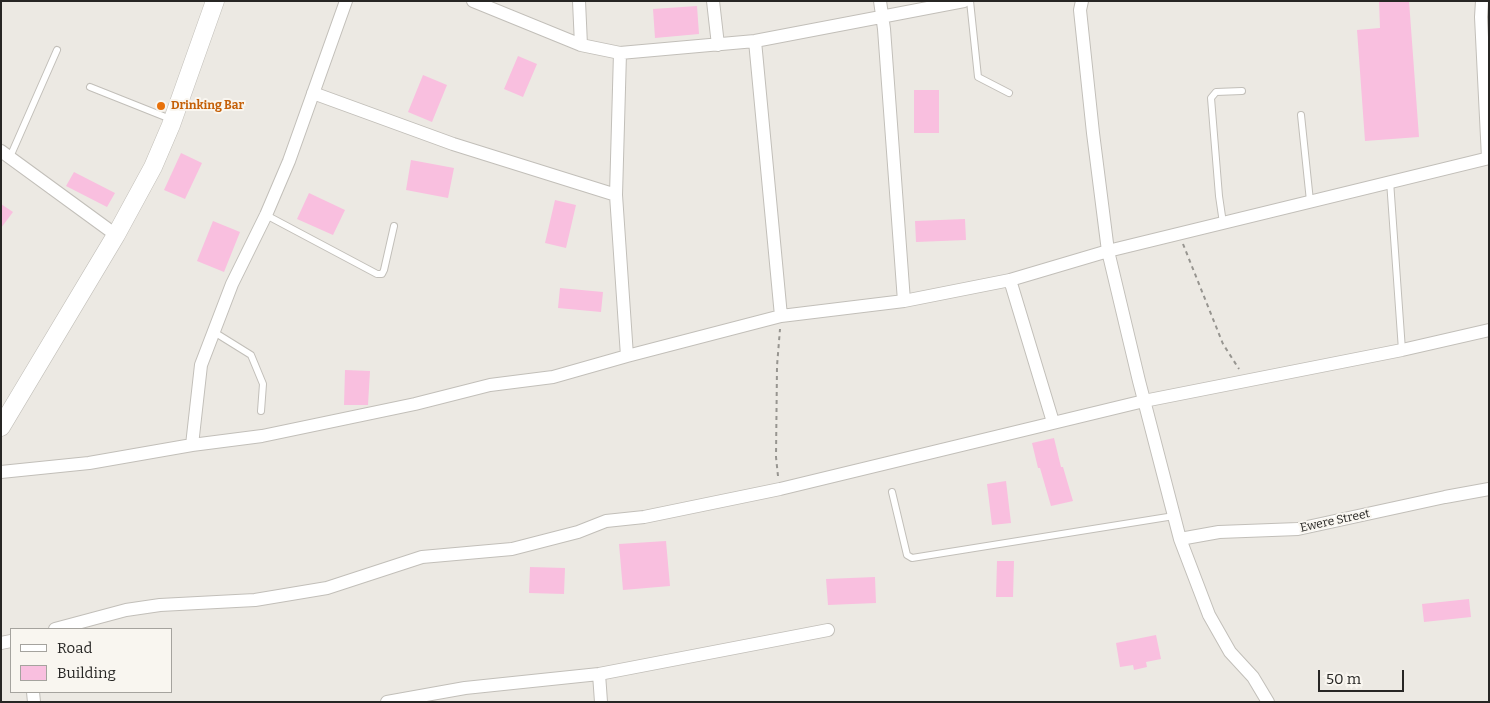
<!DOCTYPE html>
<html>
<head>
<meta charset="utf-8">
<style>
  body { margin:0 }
  #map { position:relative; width:1490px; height:703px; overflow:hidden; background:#ece9e3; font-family:Bitter,serif }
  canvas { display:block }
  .frame { position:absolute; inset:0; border:2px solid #272624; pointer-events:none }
  .legend { position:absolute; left:10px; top:628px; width:162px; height:65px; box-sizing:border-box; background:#f9f6f0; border:1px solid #a5a39e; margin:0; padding:6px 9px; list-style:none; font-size:15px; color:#272624 }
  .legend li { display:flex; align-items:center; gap:10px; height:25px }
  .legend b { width:25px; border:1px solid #a5a39e }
  .scale { position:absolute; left:1318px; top:670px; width:86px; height:22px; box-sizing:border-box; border:2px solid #272624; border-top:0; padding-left:6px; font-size:15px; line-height:18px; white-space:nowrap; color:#272624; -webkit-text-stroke:4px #f9f6f0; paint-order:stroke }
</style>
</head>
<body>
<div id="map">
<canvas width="1490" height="703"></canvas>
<div class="frame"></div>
<ul class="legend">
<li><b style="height:6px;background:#fff"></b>Road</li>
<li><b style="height:14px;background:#f9bfdf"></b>Building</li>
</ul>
<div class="scale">50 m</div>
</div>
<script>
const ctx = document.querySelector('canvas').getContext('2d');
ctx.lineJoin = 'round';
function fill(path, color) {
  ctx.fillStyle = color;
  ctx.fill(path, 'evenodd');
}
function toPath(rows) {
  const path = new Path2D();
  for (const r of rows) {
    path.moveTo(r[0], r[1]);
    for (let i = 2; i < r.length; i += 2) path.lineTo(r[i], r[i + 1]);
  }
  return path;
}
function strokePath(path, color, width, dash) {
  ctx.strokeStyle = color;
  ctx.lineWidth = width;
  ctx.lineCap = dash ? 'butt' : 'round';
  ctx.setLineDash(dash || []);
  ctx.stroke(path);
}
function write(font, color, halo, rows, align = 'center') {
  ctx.font = font + ' Bitter,serif';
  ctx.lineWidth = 4;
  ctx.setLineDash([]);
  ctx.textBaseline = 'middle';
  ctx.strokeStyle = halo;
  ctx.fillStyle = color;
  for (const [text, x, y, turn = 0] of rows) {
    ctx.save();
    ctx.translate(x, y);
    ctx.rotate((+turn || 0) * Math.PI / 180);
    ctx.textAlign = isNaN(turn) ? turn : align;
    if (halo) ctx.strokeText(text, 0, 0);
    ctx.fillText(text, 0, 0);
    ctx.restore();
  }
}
fill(toPath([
  [1379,1,1409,1,1419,137,1365,141,1357,30,1380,28],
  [697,6,699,34,655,38,653,9],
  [518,56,537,64,523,97,504,89],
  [423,75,447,85,432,122,408,112],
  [914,90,939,90,939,133,914,133],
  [181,153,202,163,185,199,164,190],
  [411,160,454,168,448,198,406,190],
  [74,172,115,193,107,207,66,186],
  [309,193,345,210,333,235,297,219],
  [555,200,576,205,566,248,545,243],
  [1,204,13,212,1,228],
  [965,219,966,240,916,242,915,221],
  [213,221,240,232,224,272,197,261],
  [560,288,603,292,601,312,558,308],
  [345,370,370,371,368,405,344,405],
  [1054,438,1061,467,1063,467,1073,501,1051,506,1040,468,1038,468,1032,443],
  [1006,481,1011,523,992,525,987,484],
  [666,541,670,586,623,590,619,544],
  [997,561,1014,561,1013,597,996,597],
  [530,567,565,568,564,594,529,593],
  [875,577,876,603,828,605,826,579],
  [1469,599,1471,617,1424,622,1422,604],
  [1156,635,1161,659,1146,662,1147,667,1134,670,1133,665,1120,667,1116,643]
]), '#f9bfdf');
const lane = toPath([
  [970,1,978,77,1009,93],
  [90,87,173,120],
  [1301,115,1310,201],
  [10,157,57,50],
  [1390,181,1402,350],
  [266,215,377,274,382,274,384,270,394,226],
  [1223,223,1219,196,1211,98,1216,92,1242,91],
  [214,332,251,355,263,384,261,411],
  [892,492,907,555,912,558,1174,516]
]);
const street = toPath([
  [473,1,581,45,620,53,755,41,964,1],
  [579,1,581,45],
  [713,1,718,45],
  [880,1,884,29,904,301],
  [1082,1,1080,10,1093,133,1108,251,1139,381,1180,539,1209,615,1230,652,1253,677,1268,702],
  [1482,1,1481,17,1488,158],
  [755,41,781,316],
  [313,93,453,144,616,195],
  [1,151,116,235],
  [1010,280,1053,422],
  [627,356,781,316,904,301,1010,280,1108,251,1489,158],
  [192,445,201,365,232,284,266,215,289,161,346,1],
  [1,472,89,463,192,445,262,436,415,404,490,385,553,377,627,356,616,195,620,53],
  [1180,539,1219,532,1298,529,1445,497,1489,489],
  [55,629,126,610,160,605,255,600,327,588,422,557,512,549,578,532,606,521,644,517,780,489,1144,401,1402,350,1489,330],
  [1,643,11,641],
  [599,674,601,702],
  [33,692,34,702],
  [387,702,465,688,599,674,828,630]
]);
const secondary = toPath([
  [1,427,116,235,153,167,171,125,215,1]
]);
strokePath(lane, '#c2bfb9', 8);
strokePath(street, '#c2bfb9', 14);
strokePath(secondary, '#c2bfb9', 19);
strokePath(toPath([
  [1183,244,1223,344,1239,369],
  [778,476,776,457,777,366,780,329]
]), '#979590', 2, [4, 4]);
strokePath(lane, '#fff', 6);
strokePath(street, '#fff', 12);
strokePath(secondary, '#fff', 18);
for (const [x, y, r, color] of [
  [161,106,5,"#e8710a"]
]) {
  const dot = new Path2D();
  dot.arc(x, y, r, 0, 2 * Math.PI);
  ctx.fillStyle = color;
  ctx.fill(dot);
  strokePath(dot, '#f9f6f0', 2);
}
write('bold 12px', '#c56008', '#f9f6f0', [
  ["Drinking Bar",171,106]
], 'left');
write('12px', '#272624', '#f9f6f0', [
  ["Ewere Street",1335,521,-12]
]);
</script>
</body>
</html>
